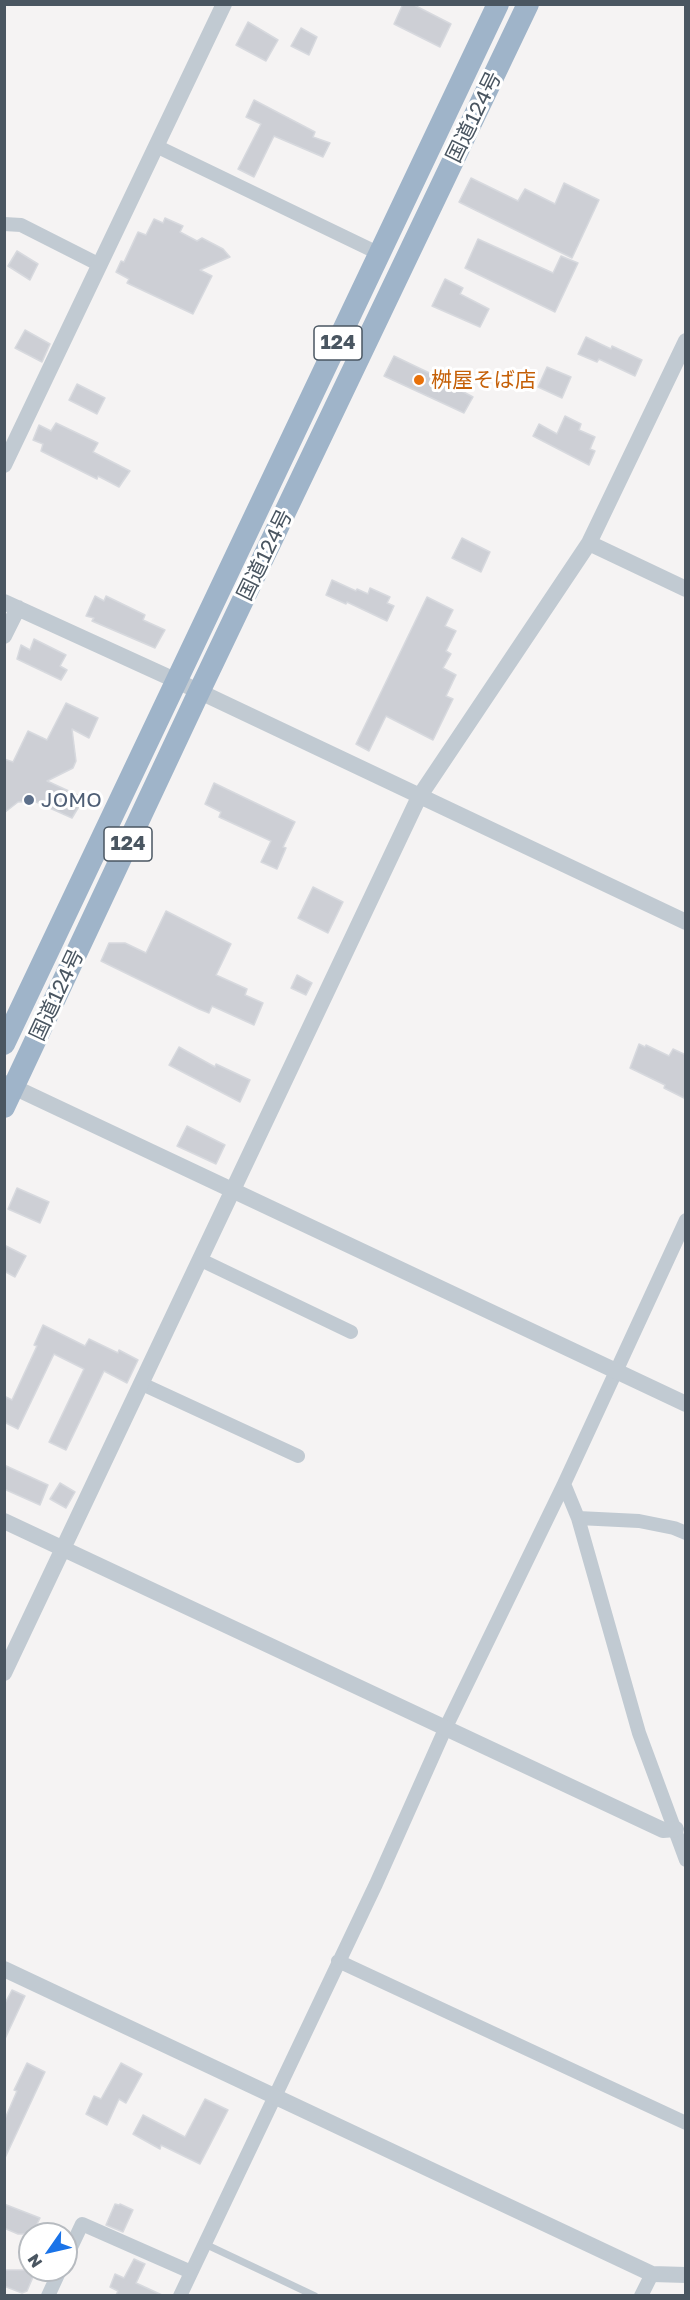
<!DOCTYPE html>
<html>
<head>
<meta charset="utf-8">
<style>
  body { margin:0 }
  #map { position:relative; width:690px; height:2300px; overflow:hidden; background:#f5f3f3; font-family:"Golos Text",sans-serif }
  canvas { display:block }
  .frame { position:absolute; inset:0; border:6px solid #4a5661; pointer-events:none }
  .north { position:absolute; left:18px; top:2222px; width:60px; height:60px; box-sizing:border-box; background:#fff; border:2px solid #b7bbc0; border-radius:50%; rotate:236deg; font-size:16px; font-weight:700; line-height:24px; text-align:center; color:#4a5661 }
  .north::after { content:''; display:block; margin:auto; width:21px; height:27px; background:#1a73e8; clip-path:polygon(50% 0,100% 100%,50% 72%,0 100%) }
</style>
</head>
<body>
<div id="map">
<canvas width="690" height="2300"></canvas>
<div class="frame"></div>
<div class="north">N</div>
</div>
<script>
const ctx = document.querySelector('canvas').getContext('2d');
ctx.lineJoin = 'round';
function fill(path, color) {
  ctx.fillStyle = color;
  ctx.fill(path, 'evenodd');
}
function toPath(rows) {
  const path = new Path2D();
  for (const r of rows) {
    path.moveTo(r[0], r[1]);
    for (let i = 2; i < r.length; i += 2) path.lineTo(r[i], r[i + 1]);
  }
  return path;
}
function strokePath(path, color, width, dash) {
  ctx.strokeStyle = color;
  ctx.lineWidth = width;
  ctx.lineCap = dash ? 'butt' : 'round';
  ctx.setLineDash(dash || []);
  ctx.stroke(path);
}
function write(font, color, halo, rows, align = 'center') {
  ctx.font = font + ' "Golos Text","Noto Sans JP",sans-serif';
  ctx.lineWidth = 6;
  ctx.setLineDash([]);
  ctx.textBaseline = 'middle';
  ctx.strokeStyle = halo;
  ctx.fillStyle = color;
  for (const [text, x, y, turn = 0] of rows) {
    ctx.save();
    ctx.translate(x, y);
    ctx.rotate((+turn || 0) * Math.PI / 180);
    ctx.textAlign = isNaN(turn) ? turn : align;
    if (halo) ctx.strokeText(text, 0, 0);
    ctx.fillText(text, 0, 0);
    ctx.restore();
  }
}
const building = toPath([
  [403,4,412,4,451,24,440,47,394,24,403,4],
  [248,22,278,40,266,61,236,45,248,22],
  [301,28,317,37,309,55,291,46,301,28],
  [254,100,315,132,313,137,330,143,323,157,274,136,254,177,238,169,261,124,246,117,254,100],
  [471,178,518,201,525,189,555,204,564,183,599,200,572,258,459,202,471,178],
  [165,218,183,226,180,232,197,241,202,238,223,249,230,257,200,270,212,276,193,314,127,283,129,279,116,272,121,261,124,262,138,232,146,235,154,219,163,223,165,218],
  [478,239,553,273,561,256,578,263,555,312,465,268,478,239],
  [17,251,38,264,30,280,8,266,17,251],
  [445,279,463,288,460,294,489,309,480,327,432,306,445,279],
  [25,330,50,344,42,362,15,348,25,330],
  [586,337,611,349,612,346,642,360,635,376,599,359,597,362,578,354,586,337],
  [394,356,444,380,443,381,473,397,464,413,384,376,394,356],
  [547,367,571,377,562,398,538,387,547,367],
  [77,384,105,398,97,414,69,400,77,384],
  [565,416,581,424,579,430,595,437,590,449,595,451,589,465,533,436,539,424,557,434,565,416],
  [56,423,98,443,93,452,130,471,119,487,98,476,97,479,41,451,43,444,33,440,39,425,51,431,56,423],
  [462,538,490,552,481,572,452,558,462,538],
  [332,580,356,591,357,589,368,594,370,588,390,597,387,603,394,606,387,621,347,602,346,604,326,595,332,580],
  [95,596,104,601,106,596,145,615,143,620,165,630,155,648,92,621,94,618,86,616,95,596],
  [427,597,453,610,445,626,456,631,446,651,451,654,443,668,456,675,446,696,453,699,433,740,386,716,369,751,356,744,427,597],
  [34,639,66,655,60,666,67,670,61,680,17,659,21,645,30,650,34,639],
  [66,703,98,718,89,738,72,729,76,761,73,768,47,781,84,798,72,818,34,801,18,802,4,813,4,759,13,762,28,731,47,740,66,703],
  [214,783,295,822,283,847,286,848,277,869,261,862,271,841,219,817,221,812,205,804,214,783],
  [313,887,343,902,328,933,298,918,313,887],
  [166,911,231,944,216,975,247,989,245,995,263,1003,254,1025,212,1006,209,1013,199,1009,101,961,109,943,125,943,146,953,166,911],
  [297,975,312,983,306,995,291,988,297,975],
  [639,1044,645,1047,646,1045,669,1056,673,1049,686,1055,686,1099,664,1088,665,1085,630,1068,639,1044],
  [179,1047,215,1067,216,1064,250,1080,240,1102,169,1065,179,1047],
  [187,1126,225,1145,216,1164,177,1146,187,1126],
  [17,1188,49,1202,40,1223,8,1209,17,1188],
  [4,1245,26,1256,15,1277,4,1271,4,1245],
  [43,1325,85,1346,89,1339,118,1353,119,1350,138,1360,127,1383,104,1371,66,1450,49,1442,84,1369,54,1354,18,1429,4,1422,4,1396,12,1400,37,1346,34,1345,43,1325],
  [4,1465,48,1485,40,1505,4,1489,4,1465],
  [60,1483,75,1492,66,1508,50,1499,60,1483],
  [12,1990,25,1996,4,2041,4,2005,12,1990],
  [27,2063,45,2072,4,2160,4,2121,17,2091,14,2090,27,2063],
  [121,2063,142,2074,126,2103,119,2099,107,2125,86,2114,94,2096,101,2099,121,2063],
  [205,2099,228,2110,200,2164,161,2145,160,2149,133,2134,143,2115,185,2137,205,2099],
  [4,2204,40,2218,37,2224,58,2234,18,2234,4,2228,4,2204],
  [115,2204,119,2205,120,2204,133,2210,123,2232,106,2225,115,2204],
  [134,2259,145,2264,136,2283,162,2295,116,2295,118,2291,110,2287,115,2274,124,2278,134,2259],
  [4,2270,36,2270,27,2291,22,2293,4,2286,4,2270]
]);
fill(building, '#cdcfd5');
strokePath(building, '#d7d9de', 1.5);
strokePath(toPath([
  [205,2244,315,2296]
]), '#c1cad2', 7);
strokePath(toPath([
  [156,146,380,254],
  [4,224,21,225,100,265],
  [201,1260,351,1332],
  [142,1384,298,1456],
  [564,1484,578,1518,639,1733,686,1860],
  [578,1518,639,1521,674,1528,686,1533],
  [338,1961,686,2123],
  [66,2258,82,2224,191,2272],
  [48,2296,60,2270],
  [180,2296,376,1884,446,1727,564,1484,686,1220],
  [641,2296,652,2274]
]), '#c1cad2', 14);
strokePath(toPath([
  [4,465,224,4],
  [589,543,686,589],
  [4,602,177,681,686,922],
  [4,636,18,608],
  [5,1083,686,1404],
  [4,1521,663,1830,676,1829],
  [4,1673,419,797,589,543,686,341],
  [4,1969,652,2274,686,2275]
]), '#c1cad2', 16);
strokePath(toPath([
  [4,1044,498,4],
  [4,1107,199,692,528,4]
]), '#9fb4c9', 22);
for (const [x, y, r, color] of [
  [419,380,6,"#e8710a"],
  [29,800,6,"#5c6f8a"]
]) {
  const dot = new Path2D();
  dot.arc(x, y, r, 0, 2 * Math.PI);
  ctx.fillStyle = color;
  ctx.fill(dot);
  strokePath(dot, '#fff', 2);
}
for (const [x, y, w] of [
  [338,343,48],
  [128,844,48]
]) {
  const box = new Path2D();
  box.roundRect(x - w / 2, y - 17, w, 34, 4.5);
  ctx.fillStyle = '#fff';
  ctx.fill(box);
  strokePath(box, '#4a5661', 1.5);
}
write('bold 20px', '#4a5661', null, [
  ["124",338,343],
  ["124",128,844]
]);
write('21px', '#4a5661', '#fff', [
  ["国道124号",474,117,-64],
  ["国道124号",265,555,-64],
  ["国道124号",57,995,-65]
]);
write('21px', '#c56008', '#fff', [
  ["桝屋そば店",431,380]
], 'left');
write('21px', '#4e5e75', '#fff', [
  ["JOMO",41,800]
], 'left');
</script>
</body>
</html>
